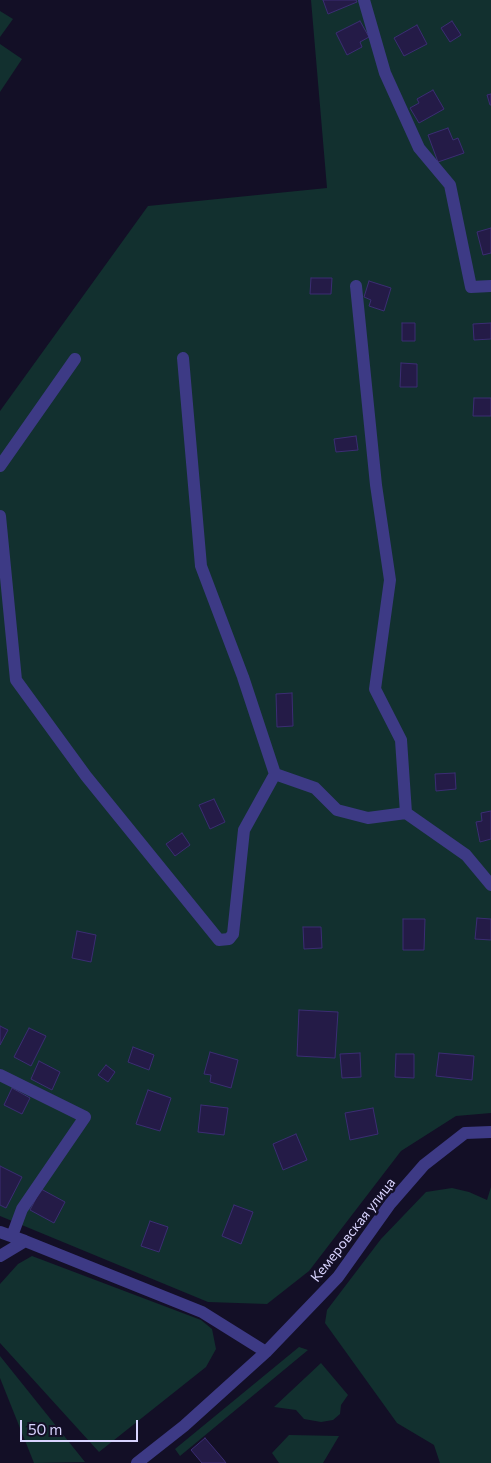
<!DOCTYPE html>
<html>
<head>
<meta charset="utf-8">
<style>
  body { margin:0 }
  #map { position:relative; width:491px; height:1463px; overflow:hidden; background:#130f26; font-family:Commissioner,sans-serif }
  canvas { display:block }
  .scale { position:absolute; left:20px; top:1420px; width:118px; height:22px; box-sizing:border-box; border:2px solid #d9d4ff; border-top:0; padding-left:6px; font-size:15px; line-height:18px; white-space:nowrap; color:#d9d4ff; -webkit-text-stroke:4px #130f26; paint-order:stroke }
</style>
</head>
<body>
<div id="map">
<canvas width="491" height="1463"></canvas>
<div class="scale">50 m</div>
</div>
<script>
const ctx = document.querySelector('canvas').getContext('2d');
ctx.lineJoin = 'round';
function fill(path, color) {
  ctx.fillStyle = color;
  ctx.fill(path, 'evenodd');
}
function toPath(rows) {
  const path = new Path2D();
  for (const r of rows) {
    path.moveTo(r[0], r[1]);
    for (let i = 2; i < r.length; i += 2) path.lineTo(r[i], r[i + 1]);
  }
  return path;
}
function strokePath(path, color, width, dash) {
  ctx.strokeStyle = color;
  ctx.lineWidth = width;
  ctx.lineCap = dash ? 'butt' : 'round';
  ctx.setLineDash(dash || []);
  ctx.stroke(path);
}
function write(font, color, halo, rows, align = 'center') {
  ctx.font = font + ' Commissioner,sans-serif';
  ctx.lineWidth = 5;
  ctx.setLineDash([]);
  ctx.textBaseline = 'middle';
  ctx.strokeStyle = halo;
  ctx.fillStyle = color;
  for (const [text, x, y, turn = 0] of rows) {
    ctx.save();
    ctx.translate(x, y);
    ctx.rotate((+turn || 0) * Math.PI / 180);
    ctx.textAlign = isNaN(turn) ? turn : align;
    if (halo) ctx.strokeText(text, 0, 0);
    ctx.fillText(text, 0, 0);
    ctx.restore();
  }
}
fill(toPath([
  [311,0,491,0,491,1113,456,1116,401,1151,309,1271,267,1304,208,1302,0,1216,0,411,148,206,327,188],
  [0,11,13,19,0,37],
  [0,44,22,59,0,92],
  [491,1187,491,1463,440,1463,434,1445,397,1423,325,1323,327,1310,381,1239,426,1192,452,1188,469,1192,487,1200],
  [32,1256,201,1320,212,1329,216,1349,206,1367,99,1452,0,1343,0,1284,18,1264],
  [299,1347,308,1350,180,1456,175,1449],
  [0,1356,85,1462,34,1463,0,1378],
  [321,1363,348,1395,341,1405,340,1414,333,1420,321,1422,304,1419,296,1410,274,1407],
  [289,1435,290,1435,339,1436,323,1463,279,1463,272,1453]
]), '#12302f');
const building = toPath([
  [323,0,356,0,357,2,328,14,323,0],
  [360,21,369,37,360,42,362,47,347,55,336,33,360,21],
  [452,21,461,35,450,42,441,28,452,21],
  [417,25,427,44,404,56,394,38,417,25],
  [433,90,444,109,419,123,410,108,419,103,417,99,433,90],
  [491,94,491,105,490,105,487,95,491,94],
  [448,128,453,140,458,138,464,153,438,162,428,135,448,128],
  [491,228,491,253,483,255,477,232,491,228],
  [311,278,332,278,331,294,310,294,311,278],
  [369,281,391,288,384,311,369,306,371,300,364,297,369,281],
  [402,323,415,323,415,341,402,341,402,323],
  [491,323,491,339,474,340,473,324,491,323],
  [401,363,417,364,417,387,400,387,401,363],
  [474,398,491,398,491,416,473,416,474,398],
  [356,436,358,450,336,452,334,439,356,436],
  [292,693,293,726,277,727,276,694,292,693],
  [455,773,456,789,436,791,435,774,455,773],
  [214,799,225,822,210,829,199,805,214,799],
  [491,811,491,839,480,842,476,822,482,821,481,813,491,811],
  [182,833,190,845,175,856,166,844,182,833],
  [477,918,491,919,491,940,475,939,477,918],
  [403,919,425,919,424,950,403,950,403,919],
  [303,927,321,927,322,948,304,949,303,927],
  [77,931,96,935,91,962,72,958,77,931],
  [299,1010,338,1012,335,1058,297,1056,299,1010],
  [0,1026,8,1030,0,1045,0,1026],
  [29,1028,46,1036,31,1066,14,1057,29,1028],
  [133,1047,154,1055,149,1070,128,1062,133,1047],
  [210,1052,238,1060,231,1088,210,1082,211,1075,204,1074,210,1052],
  [360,1053,361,1077,342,1078,340,1054,360,1053],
  [439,1053,474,1056,472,1080,436,1076,439,1053],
  [396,1054,414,1054,414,1078,395,1077,396,1054],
  [39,1061,60,1072,52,1090,31,1079,39,1061],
  [106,1065,115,1072,108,1082,98,1075,106,1065],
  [12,1088,30,1098,22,1114,4,1105,12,1088],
  [148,1090,171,1098,160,1131,136,1124,148,1090],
  [201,1105,228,1108,224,1135,198,1132,201,1105],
  [373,1108,378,1134,350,1140,345,1113,373,1108],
  [296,1134,307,1160,283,1170,273,1144,296,1134],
  [0,1166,22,1177,6,1208,0,1205,0,1166],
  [41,1189,65,1202,54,1223,30,1210,41,1189],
  [234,1205,253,1212,241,1244,222,1236,234,1205],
  [150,1221,168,1227,159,1252,141,1246,150,1221],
  [205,1438,223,1459,226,1463,202,1463,191,1450,205,1438]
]);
fill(building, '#241b47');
strokePath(building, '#3b2d73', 1);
strokePath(toPath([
  [364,0,385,73,419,148,450,185,471,287,491,286],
  [356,286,376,485,390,580,375,689,401,740,406,813,466,855,491,885],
  [183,358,201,566,243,677,275,774,315,788,337,810,368,818,406,813],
  [0,466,75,359],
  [0,516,16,680,86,776,219,940,229,939,233,934,244,830,275,774],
  [0,1075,85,1117,22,1209,12,1236],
  [0,1232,25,1241,202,1312,266,1352],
  [0,1256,25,1241],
  [137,1463,184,1426,266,1352,338,1277,390,1204,424,1165,465,1133,491,1132]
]), '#3d3a85', 12);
write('14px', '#d9d4ff', '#130f26', [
  ["Кемеровская улица",353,1230,-52]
]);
</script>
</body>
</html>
